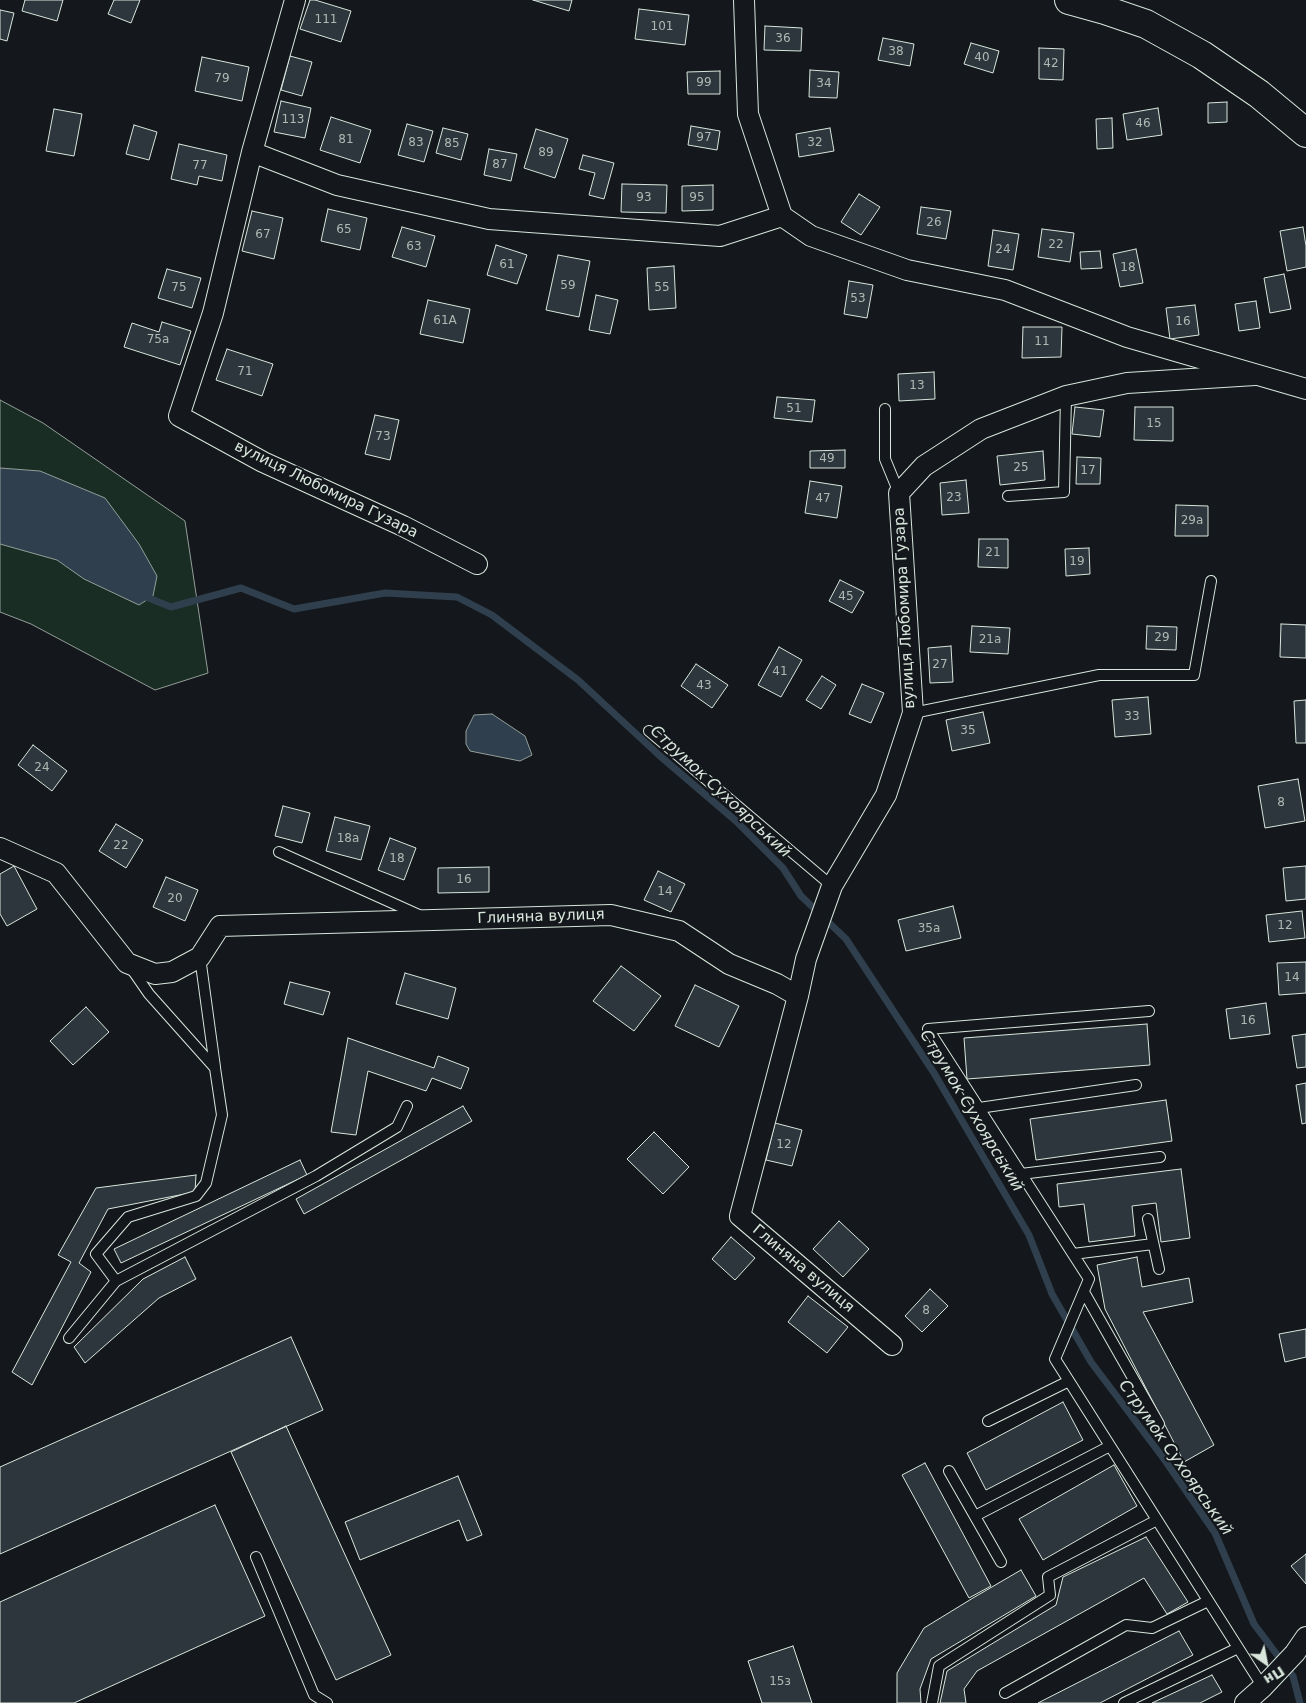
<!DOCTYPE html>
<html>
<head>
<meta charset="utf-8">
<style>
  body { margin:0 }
  #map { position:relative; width:1306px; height:1703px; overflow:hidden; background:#14181c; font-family:"DejaVu Sans",sans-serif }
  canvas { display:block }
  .north { position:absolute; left:1241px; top:1638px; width:50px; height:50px; -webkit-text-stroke:4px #14181c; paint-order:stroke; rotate:147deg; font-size:14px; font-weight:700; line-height:20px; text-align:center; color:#d8e6dc }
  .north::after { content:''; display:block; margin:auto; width:18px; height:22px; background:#d8e6dc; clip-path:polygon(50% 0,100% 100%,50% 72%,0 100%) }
</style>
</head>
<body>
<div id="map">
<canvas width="1306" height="1703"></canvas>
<div class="north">Пн</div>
</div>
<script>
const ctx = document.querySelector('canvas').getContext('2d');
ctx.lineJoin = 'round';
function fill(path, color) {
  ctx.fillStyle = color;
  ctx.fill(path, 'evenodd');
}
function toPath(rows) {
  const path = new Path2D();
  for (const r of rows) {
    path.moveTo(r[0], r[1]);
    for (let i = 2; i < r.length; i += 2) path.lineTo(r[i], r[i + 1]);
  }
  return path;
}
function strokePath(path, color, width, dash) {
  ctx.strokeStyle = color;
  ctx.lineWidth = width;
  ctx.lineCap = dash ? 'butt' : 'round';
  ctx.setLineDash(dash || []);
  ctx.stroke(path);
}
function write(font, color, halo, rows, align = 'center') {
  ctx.font = font + ' "DejaVu Sans",sans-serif';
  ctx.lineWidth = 4;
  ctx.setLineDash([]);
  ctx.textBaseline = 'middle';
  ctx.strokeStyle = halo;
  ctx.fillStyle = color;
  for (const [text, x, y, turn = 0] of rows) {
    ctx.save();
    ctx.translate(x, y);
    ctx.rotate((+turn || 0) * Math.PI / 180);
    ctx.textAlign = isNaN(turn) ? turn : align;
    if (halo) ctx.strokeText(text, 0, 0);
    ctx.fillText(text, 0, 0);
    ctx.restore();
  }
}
const green = toPath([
  [0,400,43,423,185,521,208,673,155,690,31,624,0,612,0,400]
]);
fill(green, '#1a2d24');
strokePath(green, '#939e99', 1);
const water = toPath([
  [0,468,40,471,105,498,139,544,157,576,153,596,139,605,84,579,57,560,0,544,0,468],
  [492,714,525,736,532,755,520,761,470,751,466,744,466,731,474,715,492,714]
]);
fill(water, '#2f3f4d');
strokePath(water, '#939e99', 1);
strokePath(toPath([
  [141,595,171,607,241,588,294,609,385,593,457,597,492,615,578,680,660,756,736,821,783,868,801,896,846,939,934,1073,1029,1235,1052,1294,1091,1362,1164,1459,1215,1533,1254,1624,1293,1676,1300,1703]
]), '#2f3f4d', 7);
const building = toPath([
  [25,0,63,0,57,21,22,11,25,0],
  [114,0,140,0,131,23,108,14,114,0],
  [310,0,315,0,351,11,341,42,300,29,310,0],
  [533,0,572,0,569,11,533,0],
  [639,9,689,15,685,45,635,39,639,9],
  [0,10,14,13,7,41,0,39,0,10],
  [765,26,802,28,801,51,764,50,765,26],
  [883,38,914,44,910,66,878,60,883,38],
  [971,43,999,51,993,73,964,64,971,43],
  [1039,48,1064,49,1063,80,1039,79,1039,48],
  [290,56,312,62,302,96,281,90,290,56],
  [202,57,249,67,242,101,195,91,202,57],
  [810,70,839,72,837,98,809,97,810,70],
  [720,71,720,94,688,94,687,72,720,71],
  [281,101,311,108,305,138,274,132,281,101],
  [1227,102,1227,122,1208,123,1208,103,1227,102],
  [1158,108,1162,135,1127,140,1123,114,1158,108],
  [54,109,82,114,74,156,46,151,54,109],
  [331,117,371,130,360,163,320,150,331,117],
  [1112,118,1113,148,1097,149,1096,119,1112,118],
  [407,124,433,131,424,162,398,155,407,124],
  [134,125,157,132,149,160,126,154,134,125],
  [691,126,720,131,717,150,688,145,691,126],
  [443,128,468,134,461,160,436,153,443,128],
  [830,128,834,151,799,157,796,134,830,128],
  [536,129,568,139,555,178,524,168,536,129],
  [179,144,227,155,222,181,199,176,197,185,171,179,179,144],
  [489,149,517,154,511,181,484,175,489,149],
  [583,155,614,163,604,199,589,195,595,173,579,169,583,155],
  [622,184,667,185,666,213,621,212,622,184],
  [713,185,713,210,682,211,682,186,713,185],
  [859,194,880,207,861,235,841,222,859,194],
  [921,207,951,211,946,239,917,234,921,207],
  [328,209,367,218,360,250,321,241,328,209],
  [252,211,283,218,274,259,242,251,252,211],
  [402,227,435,236,426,267,392,257,402,227],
  [1303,227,1306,246,1306,267,1287,271,1280,231,1303,227],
  [1042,229,1074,233,1070,262,1038,257,1042,229],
  [993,230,1019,234,1013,270,988,266,993,230],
  [496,245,527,255,517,284,487,275,496,245],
  [1136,249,1143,283,1120,287,1113,254,1136,249],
  [1100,251,1102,268,1081,269,1080,252,1100,251],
  [558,255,590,261,579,317,546,310,558,255],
  [674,266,676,308,649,310,647,268,674,266],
  [167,269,201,278,192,308,158,298,167,269],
  [1284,274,1291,309,1270,313,1264,278,1284,274],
  [849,281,873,285,867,318,844,314,849,281],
  [596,295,618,300,610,334,589,330,596,295],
  [428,300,470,309,463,343,420,334,428,300],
  [1256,301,1260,328,1239,331,1235,304,1256,301],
  [1195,305,1199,335,1170,339,1166,308,1195,305],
  [162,322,191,331,180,365,124,347,132,323,159,332,162,322],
  [1023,327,1062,327,1061,357,1022,358,1023,327],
  [227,349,273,364,262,396,216,380,227,349],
  [934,372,935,399,899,401,898,374,934,372],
  [777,397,815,400,812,422,774,418,777,397],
  [1075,407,1104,410,1100,437,1072,434,1075,407],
  [1135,407,1173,407,1173,441,1134,440,1135,407],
  [375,415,399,420,390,460,365,454,375,415],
  [845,450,845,468,810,468,810,451,845,450],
  [1043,451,1045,480,1000,485,997,456,1043,451],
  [1077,457,1101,458,1100,484,1076,484,1077,457],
  [966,480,969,513,942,515,940,483,966,480],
  [810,481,842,486,837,518,805,513,810,481],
  [1176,505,1208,506,1208,536,1175,536,1176,505],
  [979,539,1008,539,1008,568,978,567,979,539],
  [1089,548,1090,574,1066,576,1065,549,1089,548],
  [840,580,864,592,852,613,829,601,840,580],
  [1281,624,1306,625,1306,658,1280,657,1281,624],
  [972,626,1010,628,1008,654,970,652,972,626],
  [1147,626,1177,627,1176,650,1146,649,1147,626],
  [951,646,953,682,930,683,928,648,951,646],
  [779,647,802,660,781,697,758,685,779,647],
  [696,664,728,685,712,708,681,686,696,664],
  [822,676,836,685,821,709,806,700,822,676],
  [862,684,884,693,871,723,849,714,862,684],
  [1148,697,1151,734,1115,737,1112,700,1148,697],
  [1306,700,1306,743,1296,743,1294,701,1306,700],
  [983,712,990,743,952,751,946,720,983,712],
  [33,745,67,771,52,791,18,765,33,745],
  [1298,779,1305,821,1265,828,1258,786,1298,779],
  [283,806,310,813,302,843,275,836,283,806],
  [335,817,370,826,361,860,326,851,335,817],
  [116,824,143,840,126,868,99,851,116,824],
  [390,838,416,848,404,880,378,870,390,838],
  [14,866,37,909,7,926,0,914,0,874,14,866],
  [1306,866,1306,899,1286,901,1283,868,1306,866],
  [489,867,489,892,438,893,438,868,489,867],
  [658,871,685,884,671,912,644,900,658,871],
  [166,877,198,890,185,921,153,907,166,877],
  [953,906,961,938,906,951,898,920,953,906],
  [1302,911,1305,938,1269,942,1266,915,1302,911],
  [1306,962,1306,993,1279,995,1277,963,1306,962],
  [621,966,661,996,634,1031,593,1001,621,966],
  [405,973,456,988,448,1019,396,1004,405,973],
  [290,982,330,992,323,1015,284,1004,290,982],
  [695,985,739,1006,719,1047,675,1026,695,985],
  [1266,1003,1270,1034,1230,1039,1226,1009,1266,1003],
  [86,1007,109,1032,73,1065,50,1041,86,1007],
  [1147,1024,1150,1065,967,1079,964,1038,1147,1024],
  [1306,1034,1306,1067,1297,1068,1292,1036,1306,1034],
  [348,1038,434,1068,438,1056,469,1068,461,1089,432,1078,426,1091,368,1071,356,1135,331,1132,348,1038],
  [1306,1083,1306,1123,1302,1124,1296,1085,1306,1083],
  [1166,1100,1172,1141,1036,1160,1030,1119,1166,1100],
  [463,1106,472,1121,304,1214,296,1199,463,1106],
  [775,1123,802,1130,792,1166,766,1160,775,1123],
  [654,1132,689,1167,663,1194,627,1159,654,1132],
  [300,1160,307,1175,121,1263,114,1249,300,1160],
  [1181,1169,1190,1238,1161,1242,1156,1203,1132,1206,1135,1236,1089,1242,1084,1204,1059,1207,1057,1184,1181,1169],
  [196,1175,195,1192,108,1209,79,1263,91,1272,32,1385,12,1372,71,1262,58,1255,96,1188,196,1175],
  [839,1221,869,1249,843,1277,813,1249,839,1221],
  [731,1237,755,1258,735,1280,712,1259,731,1237],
  [185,1257,196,1279,159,1298,85,1363,74,1347,143,1279,185,1257],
  [1137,1257,1142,1287,1189,1278,1193,1302,1143,1312,1214,1445,1184,1462,1105,1309,1097,1265,1137,1257],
  [930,1289,948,1306,922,1332,905,1316,930,1289],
  [808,1296,848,1327,827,1353,788,1322,808,1296],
  [1306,1329,1306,1357,1285,1362,1279,1334,1306,1329],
  [291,1337,323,1410,0,1554,0,1467,291,1337],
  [1063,1402,1083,1440,986,1490,967,1453,1063,1402],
  [286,1426,391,1655,336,1680,231,1452,286,1426],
  [925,1463,991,1586,969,1598,902,1475,925,1463],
  [1114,1465,1137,1506,1043,1560,1019,1519,1114,1465],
  [458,1476,482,1535,467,1541,459,1520,360,1560,345,1522,458,1476],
  [215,1505,265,1616,74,1703,0,1703,0,1602,215,1505],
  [1146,1537,1188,1602,1167,1614,1144,1578,977,1671,964,1689,966,1703,940,1703,947,1671,1056,1605,1063,1577,1146,1537],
  [1306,1554,1306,1584,1291,1566,1306,1554],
  [1021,1570,1036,1596,931,1659,920,1689,921,1703,897,1703,897,1673,924,1628,973,1598,1021,1570],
  [1179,1631,1193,1655,1100,1703,1038,1703,1179,1631],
  [793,1646,812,1703,762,1703,748,1661,793,1646],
  [1212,1675,1222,1692,1200,1703,1152,1703,1212,1675]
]);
fill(building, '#2c363c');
strokePath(building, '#d8e6dc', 1);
const lane = toPath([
  [885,409,885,459,899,493],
  [1008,496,1064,492,1066,396],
  [913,713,1099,675,1194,675,1211,581],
  [649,731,832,886],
  [279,852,419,915],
  [200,957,215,1067],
  [1149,1011,928,1029,1089,1279,1055,1359,1263,1687],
  [979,1108,1136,1085],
  [1021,1174,1160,1157],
  [1148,1219,1159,1269],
  [1073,1254,1153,1244],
  [116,1281,96,1254,128,1217,196,1196,206,1183,222,1115,215,1068,149,994,131,968],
  [1084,1292,1159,1424],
  [69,1338,116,1281,316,1176,397,1127,407,1106],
  [988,1421,1069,1381],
  [949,1471,1001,1562],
  [975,1516,1110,1446],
  [256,1557,314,1695,327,1703],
  [1005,1693,1126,1625,1152,1628,1208,1601],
  [932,1703,939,1666,1050,1595,1048,1577,1157,1520],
  [1124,1703,1238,1648]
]);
const street = toPath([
  [295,0,252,152,213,313,179,416,263,462,403,526,477,564],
  [744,0,748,114,782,216,811,236,907,270,1005,290,1127,337,1306,389],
  [252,152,337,185,489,219,720,236,782,216],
  [0,848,56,873,127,963,155,974,172,972,200,957,220,926,611,915,679,931,729,964,777,984,798,996,740,1216,892,1345],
  [798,996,806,959,832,886,886,795,913,713,899,493,924,466,981,429,1066,396,1127,383,1255,375],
  [1245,1703,1263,1687,1295,1653,1306,1637]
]);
const secondary = toPath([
  [1069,0,1105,10,1146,24,1202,55,1259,94,1306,133]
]);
strokePath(lane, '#d8e6dc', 12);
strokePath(street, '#d8e6dc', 22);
strokePath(secondary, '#d8e6dc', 30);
strokePath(lane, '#14181c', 10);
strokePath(street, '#14181c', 20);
strokePath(secondary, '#14181c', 28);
write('12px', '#adbab4', null, [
  ["111",326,20],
  ["101",662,27],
  ["36",783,39],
  ["38",896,52],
  ["40",982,58],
  ["42",1051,64],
  ["79",222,79],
  ["99",704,83],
  ["34",824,84],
  ["113",293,120],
  ["46",1143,124],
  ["97",704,138],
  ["81",346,140],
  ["83",416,143],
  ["32",815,143],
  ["85",452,144],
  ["89",546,153],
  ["87",500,165],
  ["77",200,166],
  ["93",644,198],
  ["95",697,198],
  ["26",934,223],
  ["65",344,230],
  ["67",263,235],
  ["22",1056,245],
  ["63",414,247],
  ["24",1003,250],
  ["61",507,265],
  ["18",1128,268],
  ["59",568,286],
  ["75",179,288],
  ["55",662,288],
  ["53",858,299],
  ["61А",445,321],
  ["16",1183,322],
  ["75а",158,340],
  ["11",1042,342],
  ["71",245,372],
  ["13",917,386],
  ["51",794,409],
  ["15",1154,424],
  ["73",383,437],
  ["49",827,459],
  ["25",1021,468],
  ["17",1088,471],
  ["23",954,498],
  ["47",823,499],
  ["29а",1192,521],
  ["21",993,553],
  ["19",1077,562],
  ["45",846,597],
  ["29",1162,638],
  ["21а",990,640],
  ["27",940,665],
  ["41",780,672],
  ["43",704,686],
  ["33",1132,717],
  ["35",968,731],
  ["24",42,768],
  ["8",1281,803],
  ["18а",348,839],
  ["22",121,846],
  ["18",397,859],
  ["16",464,880],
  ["14",665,892],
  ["20",175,899],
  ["12",1285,926],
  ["35а",929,929],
  ["14",1292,978],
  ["16",1248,1021],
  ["12",784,1145],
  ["8",926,1311],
  ["15з",780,1682]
]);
write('15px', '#d8e6dc', '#14181c', [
  ["вулиця Любомира Гузара",326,490,26],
  ["вулиця Любомира Гузара",905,608,-93],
  ["Глиняна вулиця",541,917,-2],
  ["Глиняна вулиця",803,1269,40]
]);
write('italic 16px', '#d8e6dc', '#14181c', [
  ["Струмок Сухоярський",720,792,43],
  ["Струмок Сухоярський",971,1111,59],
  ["Струмок Сухоярський",1175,1458,55]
]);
</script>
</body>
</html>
